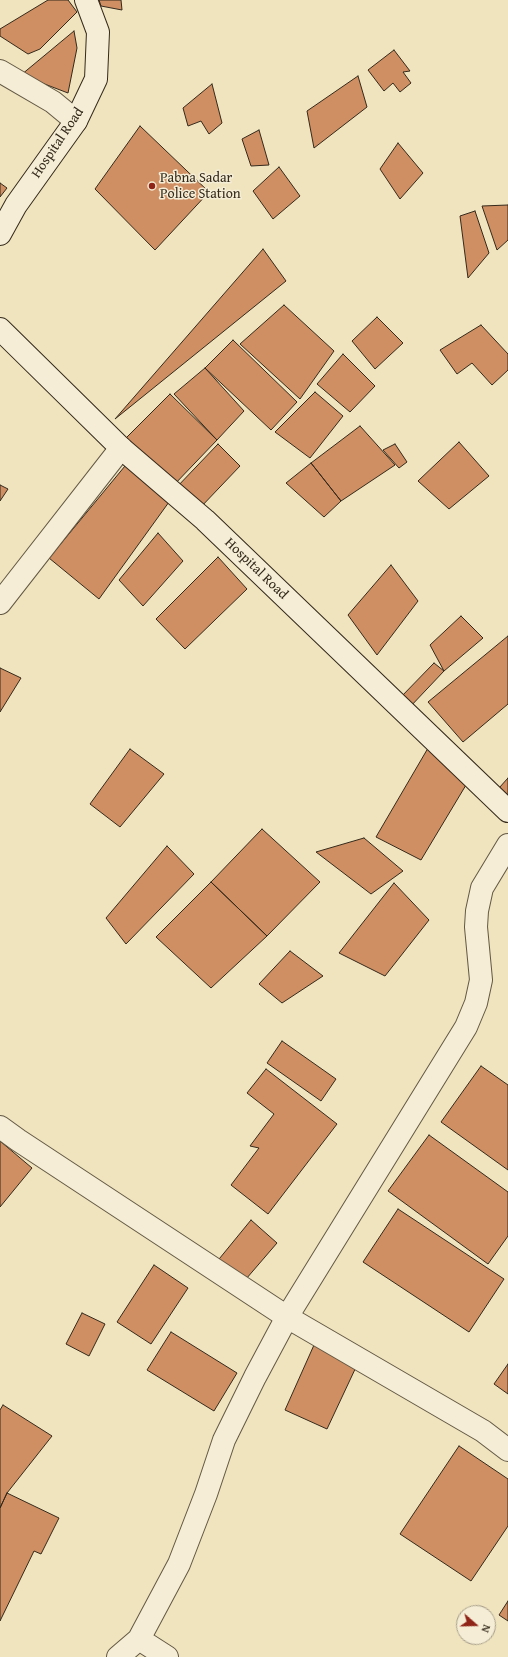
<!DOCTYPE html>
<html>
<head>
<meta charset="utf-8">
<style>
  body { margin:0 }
  #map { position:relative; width:508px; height:1657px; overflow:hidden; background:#efe4be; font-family:"Gentium Book Plus",serif }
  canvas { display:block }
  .north { position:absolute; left:456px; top:1605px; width:40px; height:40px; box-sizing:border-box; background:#f5edd5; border:1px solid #a89f8b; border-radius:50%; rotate:110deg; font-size:11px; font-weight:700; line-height:16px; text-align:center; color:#34291b }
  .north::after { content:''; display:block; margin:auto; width:14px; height:18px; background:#8f2418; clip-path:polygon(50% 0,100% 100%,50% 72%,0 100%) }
</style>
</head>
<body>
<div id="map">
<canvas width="508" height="1657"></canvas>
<div class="north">N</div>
</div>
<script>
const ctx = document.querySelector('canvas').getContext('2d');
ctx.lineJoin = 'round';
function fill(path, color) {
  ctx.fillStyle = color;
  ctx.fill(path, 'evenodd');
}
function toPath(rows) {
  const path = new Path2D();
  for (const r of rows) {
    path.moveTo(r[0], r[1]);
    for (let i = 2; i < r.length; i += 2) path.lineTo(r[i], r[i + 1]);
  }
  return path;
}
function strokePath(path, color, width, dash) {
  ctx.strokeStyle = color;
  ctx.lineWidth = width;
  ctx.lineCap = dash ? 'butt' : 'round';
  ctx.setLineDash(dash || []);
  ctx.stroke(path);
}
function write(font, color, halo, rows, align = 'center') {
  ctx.font = font + ' "Gentium Book Plus",serif';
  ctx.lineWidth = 3;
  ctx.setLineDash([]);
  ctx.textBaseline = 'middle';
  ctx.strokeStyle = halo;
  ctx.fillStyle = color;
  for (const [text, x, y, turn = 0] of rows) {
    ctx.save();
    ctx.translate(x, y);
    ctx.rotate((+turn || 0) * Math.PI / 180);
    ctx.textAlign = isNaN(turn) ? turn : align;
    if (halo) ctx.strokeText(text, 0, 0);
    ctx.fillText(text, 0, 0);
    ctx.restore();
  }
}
const building = toPath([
  [48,0,68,0,77,12,40,49,28,54,0,36,0,29,48,0],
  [99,0,121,0,122,10,101,6,99,0],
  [74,31,77,48,68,93,21,75,74,31],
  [394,50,410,71,403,72,411,83,400,92,393,83,384,91,368,70,394,50],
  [358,76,367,107,314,148,307,111,358,76],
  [212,84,222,123,209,134,201,121,188,126,183,108,212,84],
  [140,126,209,192,155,250,95,189,140,126],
  [259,130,269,165,251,166,242,139,259,130],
  [398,143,423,173,400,199,380,169,398,143],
  [279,167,300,196,273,219,253,191,279,167],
  [0,183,7,188,0,197,0,183],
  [508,205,508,240,497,250,482,206,508,205],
  [475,211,489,253,468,278,460,216,475,211],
  [263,249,286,281,115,419,263,249],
  [284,305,334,351,300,399,240,344,284,305],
  [377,317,403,343,375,369,352,341,377,317],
  [481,325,508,354,508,370,492,385,472,363,457,374,440,350,481,325],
  [233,340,297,402,271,430,205,368,233,340],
  [343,354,375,386,350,412,317,384,343,354],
  [205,368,244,411,217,440,174,394,205,368],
  [315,392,343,416,310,458,275,432,315,392],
  [170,394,217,440,172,487,122,442,170,394],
  [360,426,395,465,341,501,311,463,360,426],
  [459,442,489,476,449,509,418,481,459,442],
  [218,444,240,466,199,509,175,489,218,444],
  [395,444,407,462,399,468,383,450,395,444],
  [311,463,341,501,324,517,286,483,311,463],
  [125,466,169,502,99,599,49,558,125,466],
  [0,485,8,489,0,501,0,485],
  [158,533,183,561,143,606,119,580,158,533],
  [218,557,247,589,185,649,156,619,218,557],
  [391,565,418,601,377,655,348,615,391,565],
  [461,616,483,638,444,671,430,645,461,616],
  [508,636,508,704,463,742,428,702,508,636],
  [434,663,444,671,409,708,400,698,434,663],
  [0,668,21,678,0,712,0,668],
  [431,743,469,780,421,860,376,837,431,743],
  [130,749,164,774,120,827,90,804,130,749],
  [508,778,508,795,499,788,508,778],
  [262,829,320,882,267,936,211,882,262,829],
  [364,838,403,871,371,894,316,852,364,838],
  [167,846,194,874,126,944,106,918,167,846],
  [211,882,267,936,211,988,156,937,211,882],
  [394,883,429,920,385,976,339,953,394,883],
  [290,951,323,976,282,1003,259,984,290,951],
  [282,1041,336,1079,321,1101,267,1063,282,1041],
  [481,1066,508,1085,508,1170,441,1122,481,1066],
  [266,1069,337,1124,268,1214,231,1185,259,1148,250,1146,274,1114,247,1093,266,1069],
  [429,1135,508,1192,508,1236,488,1264,388,1191,429,1135],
  [0,1141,32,1168,0,1207,0,1141],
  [398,1209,504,1279,469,1332,363,1262,398,1209],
  [251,1220,277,1243,240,1286,215,1264,251,1220],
  [154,1265,188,1288,151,1344,117,1322,154,1265],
  [82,1313,105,1324,89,1356,66,1344,82,1313],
  [171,1332,237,1373,214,1411,147,1370,171,1332],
  [314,1345,357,1365,327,1429,285,1410,314,1345],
  [508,1364,508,1394,494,1384,508,1364],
  [3,1405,52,1436,7,1493,0,1508,0,1410,3,1405],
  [459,1446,508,1479,508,1526,471,1581,400,1534,459,1446],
  [7,1493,59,1518,41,1554,34,1551,0,1621,0,1508,7,1493],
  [508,1601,508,1621,499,1615,508,1601]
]);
fill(building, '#cf8f63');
strokePath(building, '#34291b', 1);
const street = toPath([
  [0,71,53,102,76,121],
  [0,603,121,448],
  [0,1127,18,1140,287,1317,483,1431,508,1450],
  [139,1639,167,1657],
  [118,1657,139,1639,179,1564,206,1494,224,1440,255,1377,287,1317,466,1027,476,1003,481,980,476,927,477,911,482,888,508,845]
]);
const secondary = toPath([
  [0,234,16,205,76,121,96,79,98,32,86,0],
  [0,329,121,448,205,520,508,811]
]);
strokePath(street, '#635844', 24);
strokePath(secondary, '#34291b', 24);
strokePath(street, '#f5edd5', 22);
strokePath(secondary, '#f5edd5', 22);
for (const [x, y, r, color] of [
  [152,186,4,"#8f2418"]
]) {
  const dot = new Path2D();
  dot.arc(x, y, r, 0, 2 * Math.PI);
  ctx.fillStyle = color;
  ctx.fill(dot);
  strokePath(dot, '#f5edd5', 1.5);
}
write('14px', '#34291b', '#f5edd5', [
  ["Hospital Road",58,143,-56],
  ["Hospital Road",256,569,44]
]);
write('14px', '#34291b', '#f5edd5', [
  ["Pabna Sadar",160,178],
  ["Police Station",160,194]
], 'left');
</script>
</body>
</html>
